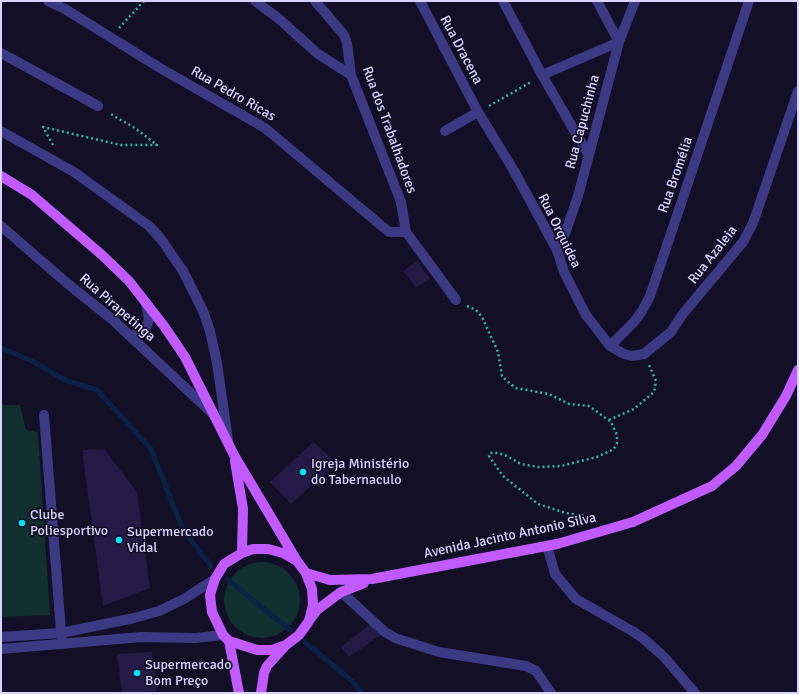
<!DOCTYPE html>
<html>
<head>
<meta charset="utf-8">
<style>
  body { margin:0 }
  #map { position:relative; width:799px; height:694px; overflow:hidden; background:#130f26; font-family:Signika,sans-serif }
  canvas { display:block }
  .frame { position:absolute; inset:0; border:2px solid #d9d4ff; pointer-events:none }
</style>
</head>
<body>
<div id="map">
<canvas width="799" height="694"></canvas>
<div class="frame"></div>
</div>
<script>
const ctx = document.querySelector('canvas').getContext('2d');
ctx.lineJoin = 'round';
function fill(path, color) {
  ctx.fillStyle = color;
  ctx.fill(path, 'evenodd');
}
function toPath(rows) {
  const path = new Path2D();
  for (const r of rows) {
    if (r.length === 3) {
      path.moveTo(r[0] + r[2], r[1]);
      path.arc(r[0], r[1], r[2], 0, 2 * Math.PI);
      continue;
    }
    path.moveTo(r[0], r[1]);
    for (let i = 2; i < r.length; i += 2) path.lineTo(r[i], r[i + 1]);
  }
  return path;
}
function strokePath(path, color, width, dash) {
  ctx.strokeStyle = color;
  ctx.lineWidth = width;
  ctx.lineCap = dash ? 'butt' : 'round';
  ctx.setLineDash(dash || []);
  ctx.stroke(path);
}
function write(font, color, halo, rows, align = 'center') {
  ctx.font = font + ' Signika,sans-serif';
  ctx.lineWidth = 3.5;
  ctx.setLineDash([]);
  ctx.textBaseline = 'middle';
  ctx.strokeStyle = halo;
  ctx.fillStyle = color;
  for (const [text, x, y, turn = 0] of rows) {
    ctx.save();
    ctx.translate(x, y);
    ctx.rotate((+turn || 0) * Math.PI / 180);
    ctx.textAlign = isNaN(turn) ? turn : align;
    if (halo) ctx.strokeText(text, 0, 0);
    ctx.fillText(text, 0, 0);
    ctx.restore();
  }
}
fill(toPath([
  [1,405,20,405,26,430,38,432,50,615,1,617],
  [262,600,38]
]), '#12302f');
strokePath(toPath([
  [1,348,32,361,65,380,97,390,151,449,183,530,211,566],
  [227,579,290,630],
  [305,642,352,681,362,693]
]), '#0c2248', 5);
fill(toPath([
  [417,261,430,279,416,287,403,271],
  [313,442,337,463,291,504,270,482],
  [104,449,137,492,150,588,103,606,82,450],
  [372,623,384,633,349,657,341,647],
  [152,652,157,691,122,693,117,654]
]), '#241b47');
strokePath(toPath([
  [119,28,144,1],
  [489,106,531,82],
  [53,145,43,127,121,145,157,145,135,128,109,113],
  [467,306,476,310,482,317,498,352,502,376,507,381,516,388,549,394,569,404,589,406,611,422,617,435,617,443,614,449,597,457,561,466,538,467,521,464,505,455,497,453,490,453,489,456,503,476,538,504,566,513,597,518],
  [609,420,634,409,654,392,656,381,649,365]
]), '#2fb8b0', 2.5, [2, 3]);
strokePath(toPath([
  [48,1,65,9,160,68,265,128,389,232,406,232,456,300],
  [255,1,278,18,318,54,351,75],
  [315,1,344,35,347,43,351,75,401,202,406,232],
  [420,1,478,112,513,169,557,250,564,272,586,315,610,346,624,354,632,356,644,354,671,332,682,315,743,242,753,223,798,91],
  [503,1,542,75,588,154],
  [597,1,619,42],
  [1,53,98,106],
  [542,75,619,42],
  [1,131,74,172,149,226,161,239,183,271,203,311,210,331,217,363,228,440],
  [445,131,478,112],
  [1,226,68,284,113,320,212,413],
  [557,250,566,231,578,196,619,42,635,1],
  [128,334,135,336,145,330,149,320,146,303],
  [610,346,634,322,642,311,650,296,749,1],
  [44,415,62,644],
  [547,546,555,574,576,599,632,631,644,639,664,657,695,693],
  [341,592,385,632,395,638,439,652,526,666,536,671,551,693]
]), '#3d3a85', 10);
strokePath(toPath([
  [1,637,61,633,134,618,159,611,184,599,215,579],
  [1,649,141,637,195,638,223,635]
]), '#3d3a85', 10);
strokePath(toPath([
  [1,176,32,195,102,255,129,281,164,326,185,357,234,455,297,561],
  [235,461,243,509,242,553],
  [253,549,268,549,283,553,297,561,306,573,312,589,313,605,309,621,299,635,286,645,272,650,257,650,229,641,223,635,212,612,210,595,215,579,224,564,242,553,253,549],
  [306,573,330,580,372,579,557,544,633,522,712,486,736,466,762,435,786,396,798,370],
  [311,618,317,610,341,592,364,583],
  [229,641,239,693],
  [261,693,264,673,267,666,286,645]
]), '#c25bff', 10);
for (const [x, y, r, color] of [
  [303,472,4,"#00e5ff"],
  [22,523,4,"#00e5ff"],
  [119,540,4,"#00e5ff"],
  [137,673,4,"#00e5ff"]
]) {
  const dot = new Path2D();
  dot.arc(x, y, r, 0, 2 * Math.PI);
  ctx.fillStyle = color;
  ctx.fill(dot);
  strokePath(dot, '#130f26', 1.5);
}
write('14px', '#d9d4ff', '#130f26', [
  ["Rua Dracena",461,50,62],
  ["Rua Pedro Ricas",233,94,30],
  ["Rua Capuchinha",583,122,-75],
  ["Rua dos Trabalhadores",389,130,70],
  ["Rua Bromélia",676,175,-71],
  ["Rua Orquidea",559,231,64],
  ["Rua Azaleia",713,255,-52],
  ["Rua Pirapetinga",117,308,41],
  ["Avenida Jacinto Antonio Silva",510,536,-12]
]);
write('14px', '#d9d4ff', '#130f26', [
  ["Igreja Ministério",311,464],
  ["do Tabernaculo",311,480],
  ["Clube",30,515],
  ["Poliesportivo",30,531],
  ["Supermercado",127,532],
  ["Vidal",127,548],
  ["Supermercado",145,665],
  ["Bom Preço",145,681]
], 'left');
</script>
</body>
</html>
